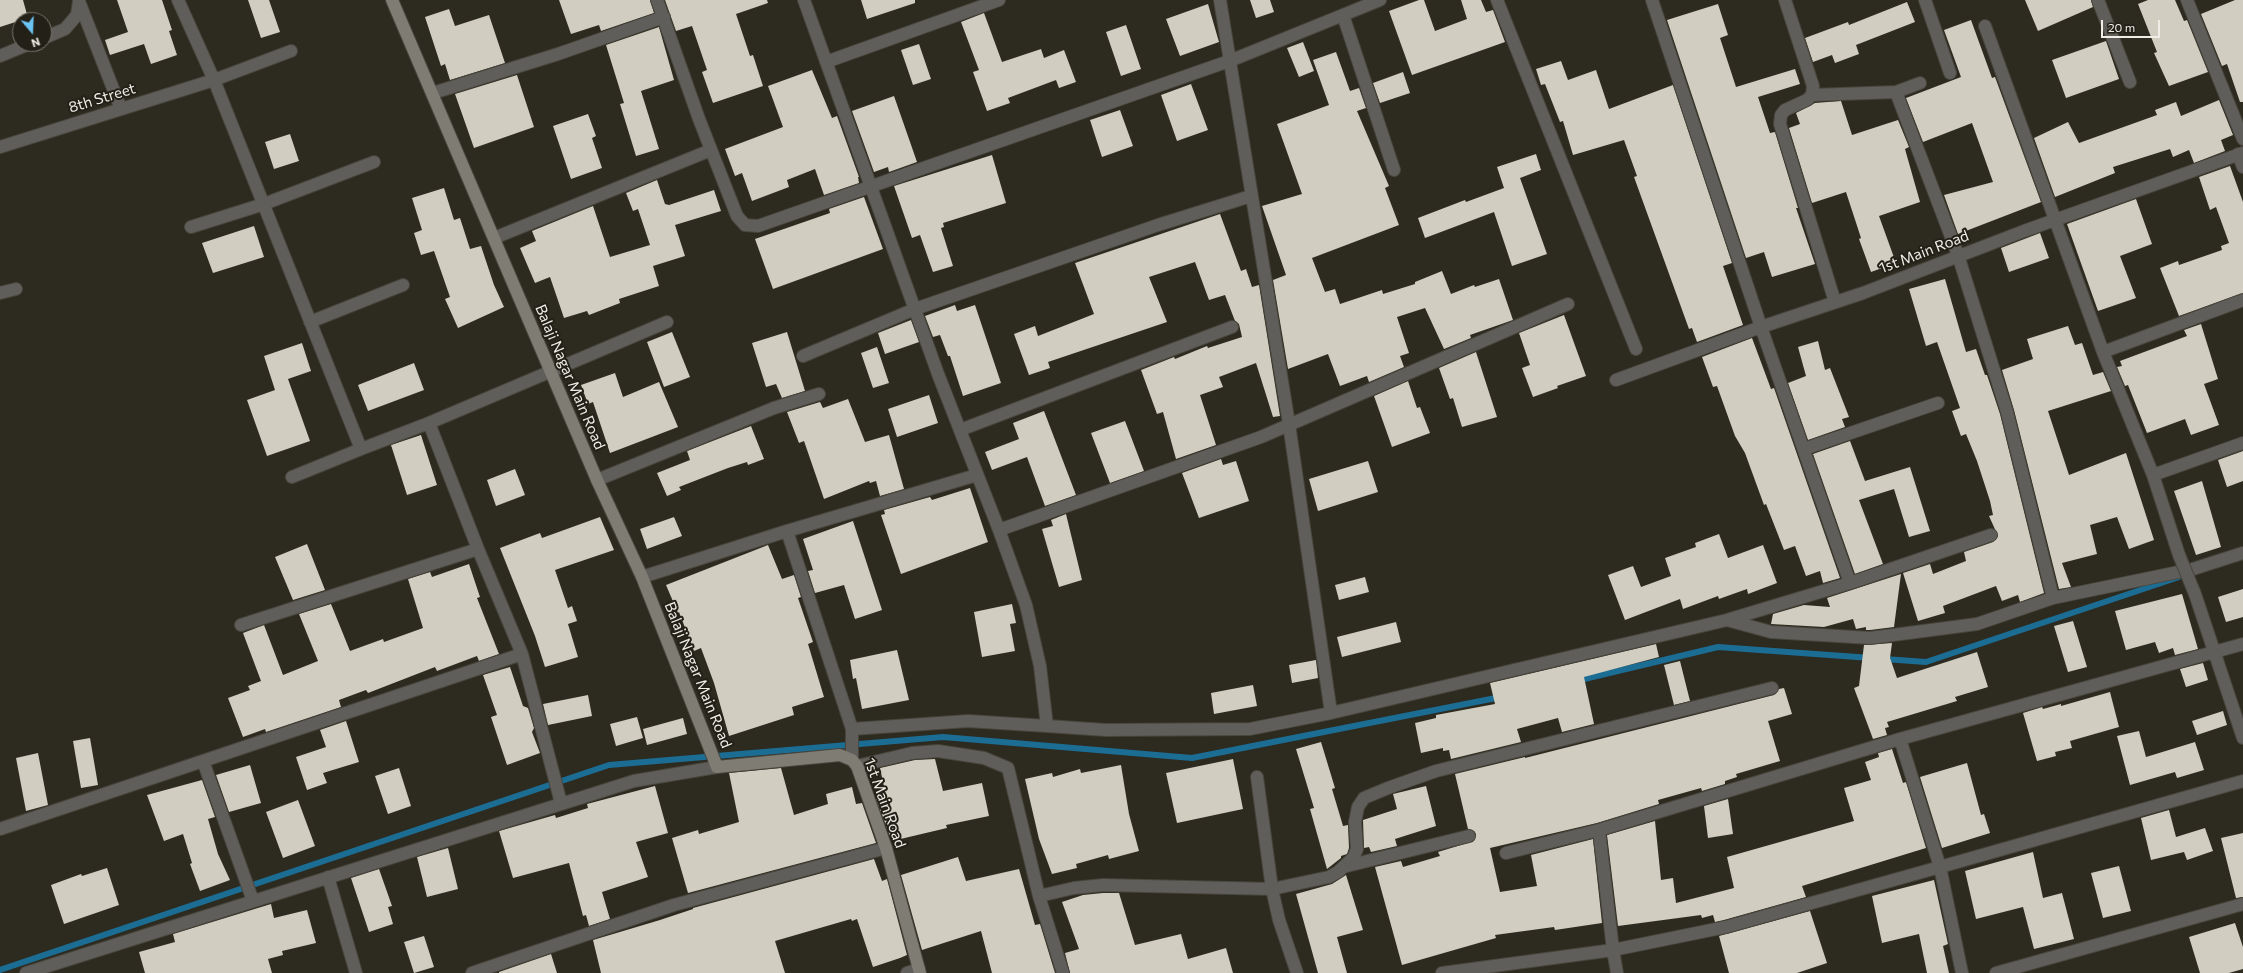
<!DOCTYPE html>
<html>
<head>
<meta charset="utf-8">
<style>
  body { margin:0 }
  #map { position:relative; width:2243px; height:973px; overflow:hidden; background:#2d2a20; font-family:Commissioner,sans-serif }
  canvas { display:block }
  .north { position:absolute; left:12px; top:12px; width:40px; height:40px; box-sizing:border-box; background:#232017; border:1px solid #75726a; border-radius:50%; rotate:161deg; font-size:11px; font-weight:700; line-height:16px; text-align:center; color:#f0ede7 }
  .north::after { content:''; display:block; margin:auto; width:14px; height:18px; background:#6bc3f2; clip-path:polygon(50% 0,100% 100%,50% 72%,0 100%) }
  .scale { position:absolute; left:2101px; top:20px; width:59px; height:18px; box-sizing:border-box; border:2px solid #f0ede7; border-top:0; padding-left:5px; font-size:12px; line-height:14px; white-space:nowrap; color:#f0ede7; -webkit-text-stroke:3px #232017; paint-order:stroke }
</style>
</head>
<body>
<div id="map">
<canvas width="2243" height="973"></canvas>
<div class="north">N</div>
<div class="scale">20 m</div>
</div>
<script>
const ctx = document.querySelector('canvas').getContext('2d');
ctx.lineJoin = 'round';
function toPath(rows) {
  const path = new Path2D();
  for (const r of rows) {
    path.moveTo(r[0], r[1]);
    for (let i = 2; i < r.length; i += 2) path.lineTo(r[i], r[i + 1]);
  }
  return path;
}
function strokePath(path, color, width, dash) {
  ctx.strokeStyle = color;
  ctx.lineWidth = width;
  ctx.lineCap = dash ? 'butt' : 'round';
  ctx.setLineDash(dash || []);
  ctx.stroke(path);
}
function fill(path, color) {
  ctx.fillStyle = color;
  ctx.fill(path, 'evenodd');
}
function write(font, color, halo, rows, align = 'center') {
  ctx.font = font + ' Commissioner,sans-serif';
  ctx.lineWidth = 4;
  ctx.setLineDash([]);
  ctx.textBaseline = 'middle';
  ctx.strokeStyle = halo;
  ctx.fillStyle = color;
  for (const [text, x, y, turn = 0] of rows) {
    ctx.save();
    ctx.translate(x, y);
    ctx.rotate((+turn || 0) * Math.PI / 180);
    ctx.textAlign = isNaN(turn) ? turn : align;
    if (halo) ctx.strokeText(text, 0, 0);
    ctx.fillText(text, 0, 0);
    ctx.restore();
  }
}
strokePath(toPath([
  [1884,659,1926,662,2179,577],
  [1576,681,1718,647,1871,658],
  [0,970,609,765,943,737,1192,758,1501,697]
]), '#1c6d93', 6);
fill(toPath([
  [0,0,23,0,28,18,0,27],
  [117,0,162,0,172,30,169,31,177,55,151,64,144,44,110,55,105,40,128,32],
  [248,0,269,0,280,32,261,38],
  [559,0,650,0,654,13,601,31,599,25,571,34],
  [665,0,767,0,768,3,736,14,750,56,753,55,763,86,713,103,702,72,707,70,692,26,676,31],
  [861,0,915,0,915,3,867,19],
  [1250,0,1270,0,1274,12,1256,18],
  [1419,0,1424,0,1435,31,1467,19,1461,0,1481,0,1486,12,1493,10,1505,42,1412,75,1389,11],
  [2025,0,2091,0,2093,7,2038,31],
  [2148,0,2175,0,2184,21,2187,20,2208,72,2169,86,2154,53,2157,52,2138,4],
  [2235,0,2243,0,2243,102,2240,102,2227,64,2222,66,2201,14],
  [1907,2,1915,22,1856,45,1859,54,1835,63,1832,55,1813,62,1805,38,1848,22,1849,25],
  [1208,4,1219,42,1180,56,1166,19],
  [1718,4,1728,35,1720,38,1736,87,1795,69,1800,84,1758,97,1770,133,1775,132,1798,208,1796,208,1815,264,1772,277,1764,252,1746,258,1667,20],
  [449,9,455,26,489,15,505,63,450,80,445,64,441,66,425,17],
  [984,13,1002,62,1041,49,1044,58,1064,50,1076,82,1059,88,1056,80,1008,98,1010,103,987,111,973,72,979,70,961,22],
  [1971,20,1992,78,1995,77,2041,202,1958,234,1944,195,1993,182,1972,123,1923,142,1906,98,1961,77,1944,30],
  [1126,25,1141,69,1121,76,1106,32],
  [659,27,674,80,641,91,659,149,636,156,620,104,624,103,606,45],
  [2106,41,2119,79,2066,98,2052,60],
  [1303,42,1314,71,1299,77,1287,48],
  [919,44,931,79,913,85,901,50],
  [1336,52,1350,91,1359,88,1366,108,1357,111,1389,186,1385,188,1399,225,1312,258,1325,292,1335,289,1340,304,1382,290,1383,294,1415,284,1415,282,1442,271,1451,294,1474,285,1475,287,1499,279,1513,320,1470,335,1471,338,1444,349,1425,308,1397,317,1409,353,1400,356,1404,367,1369,382,1367,376,1340,386,1328,354,1288,369,1273,280,1286,275,1262,206,1302,194,1277,124,1329,105,1313,60],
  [1561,61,1568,80,1596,70,1609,109,1673,85,1732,263,1723,266,1743,325,1697,342,1692,328,1689,329,1634,177,1637,176,1624,140,1573,155,1563,121,1560,122,1545,84,1541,85,1536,69],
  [812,70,832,118,837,116,859,177,858,177,859,183,824,195,815,169,787,180,789,187,752,201,742,173,735,176,725,149,783,127,768,86],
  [1403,72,1410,93,1380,103,1373,83],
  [517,75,534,127,474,148,455,94],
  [1191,84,1208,130,1177,141,1161,95],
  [894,96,917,162,889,172,888,167,874,172,852,111],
  [2219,100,2233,135,2221,140,2225,151,2194,163,2189,150,2173,157,2170,149,2113,167,2115,173,2055,197,2034,138,2068,122,2079,143,2157,115,2155,110,2176,102,2181,116],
  [1841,101,1852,135,1898,120,1909,147,1905,149,1920,202,1879,216,1896,263,1871,272,1859,239,1861,238,1846,192,1812,203,1789,128,1800,124,1796,113,1815,103],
  [1120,110,1133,146,1102,157,1090,120],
  [588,114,596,136,592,138,602,168,571,179,553,126],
  [290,134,299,161,274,169,265,142],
  [1536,154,1541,170,1520,178,1547,254,1512,266,1494,212,1425,238,1418,218,1465,200,1466,202,1504,188,1497,167],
  [992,155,1006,203,943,223,944,227,941,228,953,266,933,272,920,235,912,238,894,186],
  [2230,166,2243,202,2243,293,2179,316,2160,268,2178,261,2179,265,2222,250,2221,246,2229,243,2216,207,2210,210,2199,177],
  [657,180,665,204,669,205,714,190,721,211,675,225,685,256,653,266,659,286,619,299,620,303,589,315,587,311,564,318,550,277,535,283,520,248,536,241,532,231,593,206,610,257,650,245,638,209,633,211,626,193],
  [444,188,454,220,460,218,470,249,481,246,494,285,504,307,458,328,445,299,450,297,434,251,421,255,414,233,422,230,412,198],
  [864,197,883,249,773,289,755,239,830,213,829,209],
  [2136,199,2152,244,2120,256,2136,298,2098,311,2067,224],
  [1220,214,1241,271,1246,269,1252,287,1259,285,1280,416,1273,417,1256,363,1219,377,1223,387,1200,395,1216,445,1176,459,1163,412,1157,414,1141,370,1174,357,1175,359,1207,346,1208,348,1242,337,1239,324,1235,321,1225,295,1209,300,1195,262,1149,277,1167,322,1048,362,1050,368,1029,375,1014,334,1035,326,1038,336,1094,314,1075,263],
  [254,226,264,257,213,273,202,243],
  [2040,233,2049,258,2009,272,2001,248],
  [1945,279,1966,352,1976,349,1985,375,1987,375,2000,414,2044,593,2020,602,2018,595,2002,601,1996,586,1943,606,1945,613,1918,621,1903,573,1930,564,1933,574,1966,561,1964,552,1993,542,1998,536,1989,516,1993,515,1990,501,1977,461,1966,434,1961,436,1952,411,1960,408,1937,342,1926,346,1909,289],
  [955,305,957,311,975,305,1001,383,963,396,950,356,948,356,940,335,933,337,925,316],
  [1564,315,1586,376,1557,386,1558,388,1533,397,1522,368,1530,365,1519,333],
  [911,320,919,342,885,354,878,333],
  [2201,324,2218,379,2204,384,2219,425,2191,435,2185,419,2147,433,2128,385,2125,386,2117,367,2122,366,2120,361,2187,336,2184,330],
  [2068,326,2075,345,2082,343,2093,375,2103,372,2111,391,2048,411,2069,475,2126,453,2154,540,2129,549,2117,517,2090,525,2097,554,2062,563,2071,587,2059,589,2014,410,2002,370,2033,359,2027,339],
  [672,332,690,377,664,387,647,342],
  [787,332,805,391,782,398,776,384,766,387,752,343],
  [1752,338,1771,389,1774,388,1840,578,1823,583,1820,571,1806,576,1795,546,1784,550,1766,504,1764,505,1745,453,1735,436,1717,386,1713,387,1702,357],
  [1818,341,1825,370,1830,368,1849,417,1842,419,1845,427,1808,440,1788,383,1806,376,1798,347],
  [302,343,311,371,288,379,310,441,267,456,247,400,275,390,264,356],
  [877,347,889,383,873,388,861,353],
  [1476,352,1497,417,1462,427,1453,398,1450,399,1439,368],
  [414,363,424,390,368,411,358,385],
  [615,373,623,397,659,382,678,427,610,453,593,402,588,404,581,385],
  [1408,381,1417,408,1420,407,1430,433,1392,447,1374,396],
  [929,395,938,423,897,437,888,409],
  [848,399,865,442,889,435,904,489,880,496,876,481,870,483,869,481,824,499,804,441,799,443,787,412,820,402,823,408],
  [1044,411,1076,495,1045,506,1027,457,992,470,985,452,1019,439,1013,423],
  [1125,421,1144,471,1110,483,1091,433],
  [751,426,764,459,748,465,747,462,728,468,679,487,681,490,667,496,657,473,690,460,687,451],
  [421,435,437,485,407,495,391,445],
  [1850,441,1865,481,1910,467,1930,531,1909,537,1894,489,1859,500,1883,564,1855,574,1813,454],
  [2243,451,2243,481,2227,487,2218,460],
  [1221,459,1223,465,1236,461,1249,501,1199,518,1182,473],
  [1368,461,1378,492,1318,511,1309,479],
  [515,469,525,495,496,506,487,480],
  [2202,481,2221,547,2196,555,2174,491],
  [970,488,988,542,901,574,881,515,885,514,884,510,930,497,932,500],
  [1066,514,1082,580,1059,587,1042,529,1053,526,1051,520],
  [600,517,614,550,555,570,568,608,572,606,577,621,568,624,578,657,545,667,535,636,500,548,540,533,542,538],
  [674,517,682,536,647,549,640,529],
  [853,521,882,610,855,619,844,585,815,593,808,571,813,570,803,539],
  [1719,534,1728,558,1763,545,1777,583,1748,594,1747,589,1719,599,1718,596,1683,609,1680,599,1625,620,1608,575,1633,566,1641,587,1671,576,1665,558,1696,547,1695,543],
  [307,544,325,590,293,600,275,557],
  [768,545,782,579,794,575,801,597,798,598,813,642,808,644,824,697,792,707,794,715,729,736,714,683,701,648,694,651,679,612,678,613,666,585],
  [469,564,480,597,477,598,499,654,479,661,477,656,437,671,435,667,368,693,366,690,339,700,341,707,266,732,265,729,243,737,228,698,250,690,248,686,261,681,243,633,264,625,283,675,318,661,299,614,331,604,350,651,383,639,384,642,423,628,408,579,430,572,432,577],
  [1901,574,1894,627,1870,630,1866,630,1866,627,1856,629,1853,619,1824,627,1771,624,1773,614,1804,605,1830,607,1827,598],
  [1365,577,1369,592,1339,600,1335,585],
  [2243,589,2243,617,2226,622,2218,597],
  [2182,594,2198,649,2175,655,2173,648,2159,653,2155,642,2126,650,2115,611],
  [1012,604,1016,623,1010,624,1015,651,982,657,974,612],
  [2073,621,2087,667,2068,672,2054,626],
  [1396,622,1401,642,1342,657,1337,637],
  [1892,643,1890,658,1897,678,1977,652,1988,687,1955,697,1957,701,1887,722,1889,727,1885,728,1887,735,1873,739,1854,688,1859,686,1864,645],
  [1656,644,1659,657,1584,677,1594,724,1562,732,1558,718,1517,729,1521,742,1451,759,1449,750,1443,751,1443,748,1421,753,1415,723,1436,718,1436,715,1495,704,1490,683],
  [897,650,909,700,862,709,856,678,853,679,850,660],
  [1316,660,1318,678,1292,683,1289,665],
  [1680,661,1690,701,1674,705,1664,665],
  [2203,663,2208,680,2186,687,2180,669],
  [510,667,523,706,528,708,534,728,532,732,540,753,507,765,491,717,497,715,483,675],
  [1253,685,1257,706,1214,714,1211,693],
  [1784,688,1792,714,1768,721,1780,761,1736,774,1737,777,1725,781,1725,784,1702,791,1701,788,1658,800,1659,804,1597,823,1490,848,1500,892,1537,886,1531,855,1593,839,1602,923,1555,930,1554,927,1495,935,1496,938,1402,965,1375,867,1401,861,1403,867,1440,856,1438,852,1474,841,1476,834,1474,831,1468,829,1455,774,1525,757,1525,758,1774,695,1779,689],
  [2110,692,2119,727,2070,741,2072,748,2055,752,2056,756,2037,761,2023,713,2042,707,2043,709,2061,704,2061,706],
  [588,695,592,716,548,725,543,704],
  [2223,711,2227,725,2197,735,2192,721],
  [637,717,643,738,616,746,610,724],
  [683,718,687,734,647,745,643,729],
  [346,721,359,762,323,773,327,783,307,790,296,757,326,747,320,730],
  [2139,731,2146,757,2195,742,2204,770,2177,778,2175,772,2130,785,2117,736],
  [90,738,98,785,81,788,73,741],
  [1321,742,1335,788,1332,789,1343,826,1348,825,1349,848,1347,854,1341,856,1341,858,1327,869,1310,809,1314,808,1296,749],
  [1892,749,1903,783,1906,782,1926,848,1802,886,1806,897,1724,920,1715,922,1713,915,1702,918,1701,915,1618,926,1607,835,1655,821,1661,880,1673,878,1676,903,1734,888,1727,857,1854,821,1844,788,1871,780,1865,762,1879,757,1878,753],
  [38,753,48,805,26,811,16,758],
  [935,759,943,791,982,783,989,816,946,825,947,828,892,841,876,799,886,796,880,768,915,760],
  [1233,759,1243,809,1177,823,1166,773],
  [1967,763,1981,815,1984,814,1990,833,1942,848,1920,777],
  [250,765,261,803,229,812,216,775],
  [1121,765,1129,814,1139,851,1109,859,1108,855,1076,864,1077,868,1052,874,1039,839,1025,779,1052,773,1053,777,1080,769,1081,773],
  [399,768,411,806,388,814,375,776],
  [781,768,794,815,828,804,826,794,852,787,856,804,862,803,876,843,688,893,672,838,698,830,699,834,739,822,729,773],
  [202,780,215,817,208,819,218,854,230,880,200,891,190,864,192,863,183,834,164,841,147,795],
  [655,786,668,833,636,842,648,877,602,892,610,919,589,926,586,915,583,916,569,863,513,878,499,831,555,815,556,818,588,808,587,804],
  [1426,786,1436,826,1395,839,1397,846,1371,852,1369,847,1364,848,1363,820,1397,809,1393,794],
  [1728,799,1733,834,1708,838,1704,806],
  [298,800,315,846,283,858,266,812],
  [2169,810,2176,837,2205,828,2213,851,2187,860,2184,852,2151,860,2141,818],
  [2243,833,2243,897,2236,898,2221,838],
  [448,848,458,889,427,897,417,857],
  [2033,852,2043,898,2062,893,2074,939,2034,949,2023,907,1976,919,1965,871],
  [958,857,966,881,1019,869,1035,925,1040,924,1055,973,992,973,981,931,922,950,901,875],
  [874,859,882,881,887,879,907,955,900,958,873,967,857,919,852,921,851,919,775,941,785,973,601,973,593,940,660,920,693,909,693,908],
  [2119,866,2131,911,2103,918,2091,873],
  [107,868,119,905,64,924,51,885,81,874,82,876],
  [379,869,392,906,388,907,393,924,369,932,351,878],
  [1346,875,1363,930,1337,937,1347,973,1318,973,1296,894,1332,884],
  [1934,880,1948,944,1943,946,1949,973,1927,973,1919,934,1882,943,1872,896],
  [1103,893,1119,893,1135,945,1181,934,1188,959,1226,948,1233,973,1070,973,1065,953,1079,949,1062,902,1083,895],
  [271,904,274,918,307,910,316,943,282,951,283,955,268,959,272,973,145,973,139,952,175,942,173,934],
  [1810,911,1827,963,1797,973,1729,973,1719,936],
  [2235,923,2243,947,2243,969,2229,973,2200,973,2189,937],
  [424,936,434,967,414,973,404,942],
  [551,954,557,973,499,973,499,972]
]), '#d1cdc1');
const street = toPath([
  [178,0,214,80,361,449,429,423],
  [657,0,699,119,737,216,745,225,758,226,1232,60,1380,0],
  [804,0,938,374,999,530,1261,437,1568,304],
  [1220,0,1289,424,1331,713],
  [1497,0,1636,349],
  [1652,0,1761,327,1850,583,1991,535],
  [1785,0,1813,86,1812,95,1807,100,1785,110,1781,115,1780,124,1835,302],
  [1925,0,1950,73],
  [2098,0,2130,82],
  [2187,0,2243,139],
  [80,4,121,109],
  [1343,15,1394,170],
  [1985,26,2103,352,2153,475,2179,555],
  [44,38,65,29,77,15,79,1],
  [0,56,29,44],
  [826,62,999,0],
  [1920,83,1896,92,1958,255,2007,412,2053,598],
  [433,93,558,54,664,17],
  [1812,95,1896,92],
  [0,147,214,80,291,51],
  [2238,154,2243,167],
  [191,227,264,204,374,162],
  [494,238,711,150],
  [0,293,16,289],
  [310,322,403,285],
  [2103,352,2243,300],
  [803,356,915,309,1158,225,1251,196],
  [1616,380,1761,327,1863,293,2024,231,2243,153],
  [960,430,1232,327],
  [1804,449,1938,403],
  [2153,475,2243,443],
  [292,477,361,449],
  [597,480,774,408,819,394],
  [999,530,1026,605,1040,666,1047,726,1106,730,1250,729,1331,713,1727,620,1850,583],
  [787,531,852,729,852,760],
  [642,577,787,531,977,475],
  [2195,594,2243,738],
  [1727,620,1771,632,1870,638,1977,624,2053,598,2193,569,2243,553],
  [241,625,478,549],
  [852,729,968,721,1047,726],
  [1900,739,2243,644],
  [203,761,253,901],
  [857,766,912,753,938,751,984,758,1008,768,1039,896,1063,973],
  [1257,777,1272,889,1279,920,1297,973],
  [561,803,522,654,478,549,429,423,667,322],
  [0,829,522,654],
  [1599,830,1613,950,1617,973],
  [1347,866,1469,836],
  [328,877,356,973],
  [1039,896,1074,888,1103,885,1272,889,1329,877,1338,872,1353,858,1357,849,1355,822,1358,807,1364,798,1388,788,1436,771,1772,688],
  [26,973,634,781,717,767],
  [472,973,674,905,886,848],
  [907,973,919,969],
  [1442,973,1613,950,1726,927,1940,867,1900,739,1599,830,1506,853],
  [1962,973,1940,867,2243,781],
  [1996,973,2243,904]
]);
const secondary = toPath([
  [392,0,597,480,642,577,717,767,840,755,852,760,857,766,886,848,920,973]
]);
strokePath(street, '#48453c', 14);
strokePath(secondary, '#48453c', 14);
strokePath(street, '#605e5a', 12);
strokePath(secondary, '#7f7c74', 12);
const streetBridge = toPath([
  [2179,555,2195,594]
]);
strokePath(streetBridge, '#48453c', 14, []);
strokePath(streetBridge, '#605e5a', 12);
write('15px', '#f0ede7', '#232017', [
  ["8th Street",102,98,-17],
  ["1st Main Road",1924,252,-21],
  ["Balaji Nagar Main Road",570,377,67],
  ["Balaji Nagar Main Road",698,675,68],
  ["1st Main Road",885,803,70]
]);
</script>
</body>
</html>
